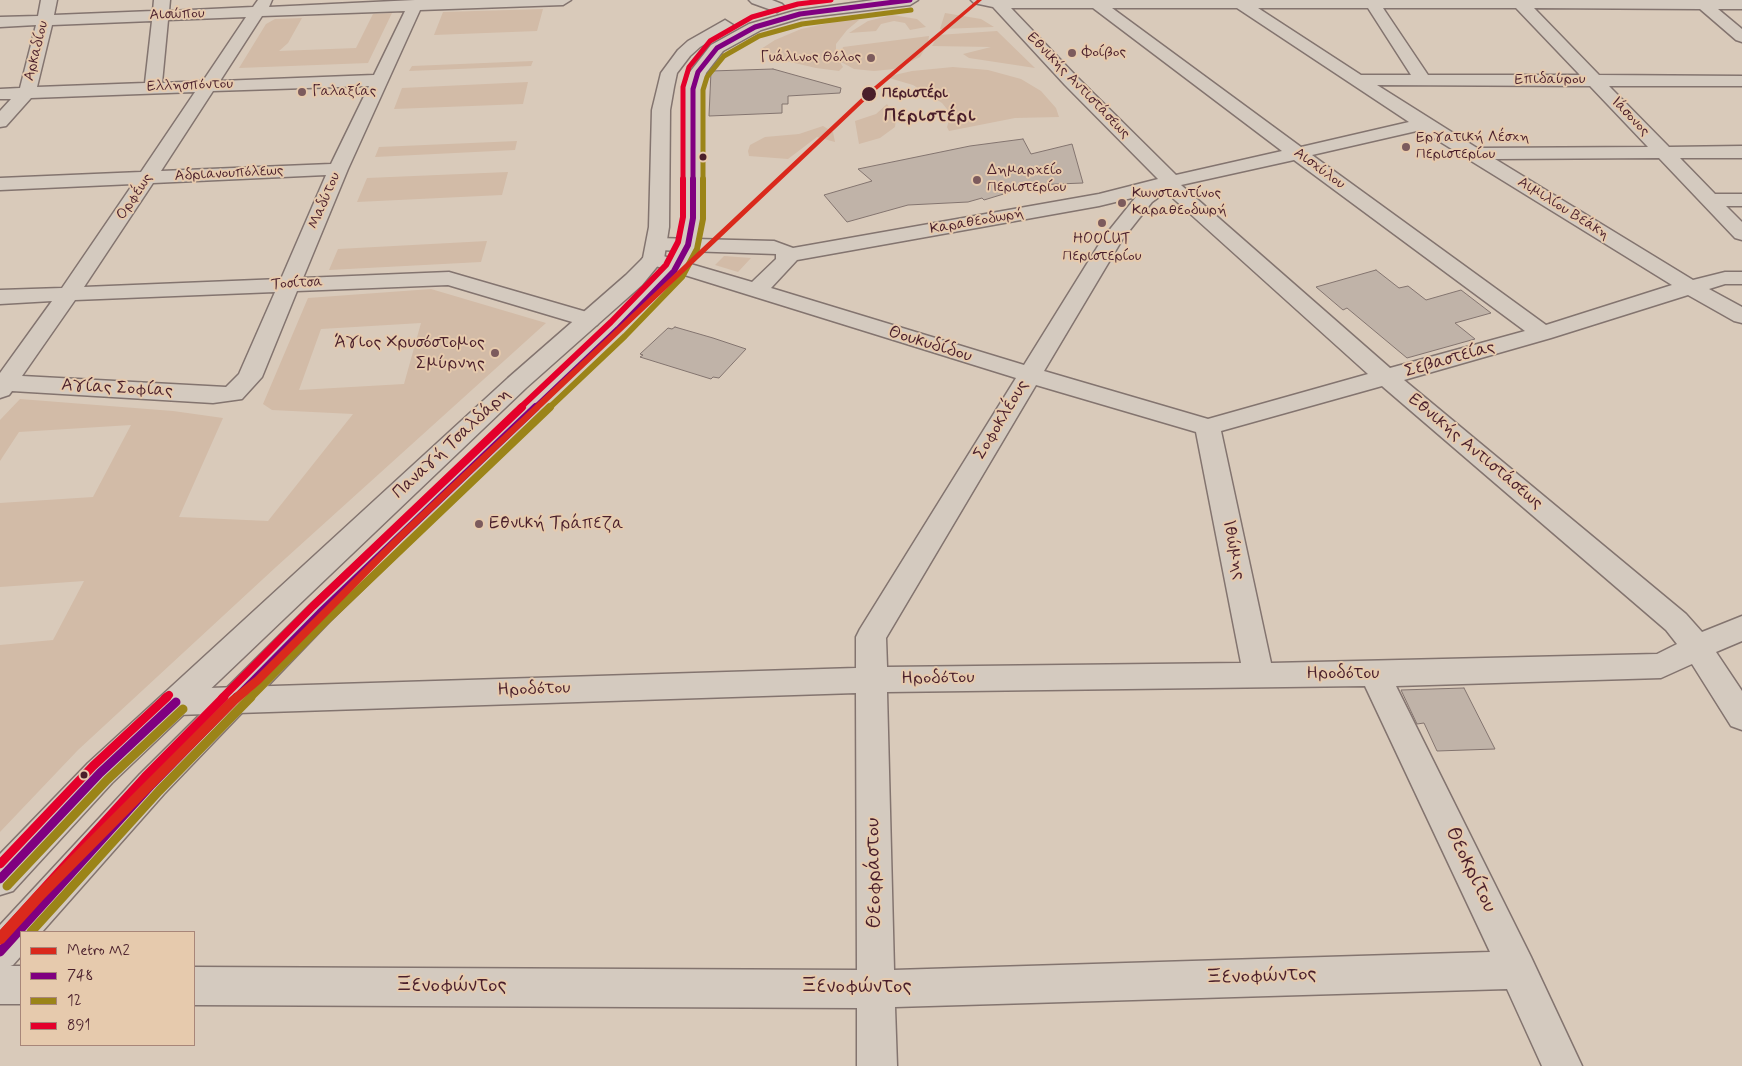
<!DOCTYPE html>
<html>
<head>
<meta charset="utf-8">
<style>
  body { margin:0 }
  #map { position:relative; width:1742px; height:1066px; overflow:hidden; background:#d9caba; font-family:Mynerve,sans-serif }
  canvas { display:block }
  .legend { position:absolute; left:20px; top:931px; width:175px; height:115px; box-sizing:border-box; background:#e6caad; border:1px solid #a88679; margin:0; padding:6px 9px; list-style:none; font-size:15px; color:#4a1f2b }
  .legend li { display:flex; align-items:center; gap:10px; height:25px }
  .legend b { width:25px; border:1px solid #a88679 }
</style>
</head>
<body>
<div id="map">
<canvas width="1742" height="1066"></canvas>
<ul class="legend">
<li><b style="height:6px;background:#da291c"></b>Metro Μ2</li>
<li><b style="height:6px;background:#800080"></b>748</li>
<li><b style="height:6px;background:#9b8418"></b>12</li>
<li><b style="height:6px;background:#e4002b"></b>891</li>
</ul>
</div>
<script>
const ctx = document.querySelector('canvas').getContext('2d');
ctx.lineJoin = 'round';
function fill(path, color) {
  ctx.fillStyle = color;
  ctx.fill(path, 'evenodd');
}
function toPath(rows) {
  const path = new Path2D();
  for (const r of rows) {
    path.moveTo(r[0], r[1]);
    for (let i = 2; i < r.length; i += 2) path.lineTo(r[i], r[i + 1]);
  }
  return path;
}
function strokePath(path, color, width, dash) {
  ctx.strokeStyle = color;
  ctx.lineWidth = width;
  ctx.lineCap = dash ? 'butt' : 'round';
  ctx.setLineDash(dash || []);
  ctx.stroke(path);
}
function write(font, color, halo, rows, align = 'center') {
  ctx.font = font + ' Mynerve,sans-serif';
  ctx.lineWidth = 4;
  ctx.setLineDash([]);
  ctx.textBaseline = 'middle';
  ctx.strokeStyle = halo;
  ctx.fillStyle = color;
  for (const [text, x, y, turn = 0] of rows) {
    ctx.save();
    ctx.translate(x, y);
    ctx.rotate((+turn || 0) * Math.PI / 180);
    ctx.textAlign = isNaN(turn) ? turn : align;
    if (halo) ctx.strokeText(text, 0, 0);
    ctx.fillText(text, 0, 0);
    ctx.restore();
  }
}
fill(toPath([
  [543,9,537,31,434,35,443,12],
  [392,13,368,63,239,68,266,24,275,19,302,18,288,43,279,51,356,48,373,14],
  [945,13,981,19,994,27,940,29],
  [892,15,917,19,926,27,910,30,905,23,894,21,881,24,876,31,849,33,868,21],
  [849,19,859,20,847,30,836,44,836,56,843,67,839,71,816,68,773,58,761,49,775,40,801,29],
  [997,31,1035,68,969,58,963,54,991,47,932,46,938,35],
  [929,36,928,43,920,57,894,69,874,71,854,69,841,62,840,56,843,47],
  [533,61,531,66,409,71,412,66],
  [953,67,988,70,1021,79,1041,91,1056,108,1059,117,1015,118,949,131,947,127,951,114,942,103,913,85,889,78,890,76,912,71],
  [528,82,523,104,394,109,402,88],
  [887,104,896,119,895,127,880,138,859,144,855,121,876,114],
  [823,126,833,132,835,142,817,137,788,159,749,156,748,151,750,145,765,137,799,134],
  [517,141,515,150,375,157,379,147],
  [508,172,502,195,357,202,367,178],
  [487,241,481,262,329,270,338,249],
  [724,256,751,258,738,272,715,265],
  [431,289,546,323,276,567,78,750,0,832,0,645,53,640,84,581,0,587,0,503,93,497,131,425,19,432,0,461,0,420,20,399,173,411,223,418,179,517,268,521,353,414,272,410,263,404,308,298],
  [421,323,404,384,299,390,321,329]
]), '#d2bba7');
const building = toPath([
  [773,69,841,88,840,93,788,96,788,104,782,104,782,113,709,116,711,71,773,69],
  [1023,139,1031,154,1072,144,1083,183,1033,185,984,200,982,198,968,202,908,205,847,222,824,195,872,181,858,169,970,146,1023,139],
  [1376,270,1399,288,1408,286,1426,300,1461,290,1491,313,1455,323,1475,339,1407,358,1347,308,1343,310,1316,287,1376,270],
  [675,327,713,338,746,349,719,378,713,377,711,379,640,357,643,355,640,354,668,328,672,329,675,327],
  [1464,688,1495,749,1437,751,1424,723,1417,724,1401,690,1464,688]
]);
fill(building, '#c0b3a8');
strokePath(building, '#83746f', 1);
const minor = toPath([
  [41,0,57,0,54,15,153,11,154,0,170,0,169,11,253,7,258,0,272,0,269,7,415,0,571,0,563,5,420,10,348,169,303,278,449,272,597,315,600,320,597,325,589,327,448,285,297,291,262,377,242,399,213,403,12,391,9,395,0,398,0,373,52,301,0,304,0,290,62,288,133,184,0,190,0,178,141,172,195,92,31,98,6,126,0,127,0,111,11,99,0,99,0,89,20,88,36,25,0,27,0,17,38,16,41,0],
  [405,11,374,75,220,81,262,16,405,11],
  [246,17,203,81,162,83,168,20,246,17],
  [152,21,145,83,37,87,52,25,152,21],
  [369,86,331,164,161,171,213,91,369,86],
  [326,175,281,279,84,287,153,183,326,175],
  [275,292,239,374,226,387,22,376,75,300,275,292],
  [749,0,772,0,782,4,785,7,777,12,752,3,749,0],
  [971,0,1742,0,1742,9,1718,9,1742,29,1742,42,1736,40,1700,9,1534,8,1599,75,1742,76,1742,86,1609,86,1669,147,1742,146,1742,158,1680,158,1715,194,1742,194,1742,206,1726,206,1742,222,1742,240,1735,238,1659,158,1495,159,1693,280,1725,272,1742,272,1742,284,1725,284,1709,289,1742,307,1742,323,1734,321,1688,295,1551,338,1404,380,1686,614,1702,632,1742,616,1742,641,1716,652,1742,691,1742,730,1731,726,1692,664,1661,678,1396,686,1531,957,1582,1066,1542,1066,1507,989,895,1007,897,1066,857,1066,857,1008,194,1005,194,967,857,970,856,693,176,715,165,711,160,702,165,693,176,689,856,668,856,637,860,629,1016,378,646,263,642,259,646,255,653,253,752,282,776,259,776,254,657,250,650,248,647,244,650,240,657,238,774,241,793,248,1099,194,1158,179,1065,85,993,7,974,3,971,0],
  [1011,8,1093,8,1282,151,1176,175,1077,77,1011,8],
  [1112,8,1237,8,1409,122,1301,147,1112,8],
  [1258,8,1368,8,1411,75,1361,75,1258,8],
  [1383,8,1516,8,1580,75,1428,75,1383,8],
  [1377,85,1590,86,1648,147,1477,148,1377,85],
  [1421,130,1672,285,1546,325,1312,155,1421,130],
  [1294,160,1525,331,1390,368,1181,185,1294,160],
  [1166,192,1368,374,1208,419,1044,371,1122,240,1152,202,1166,192],
  [1136,197,1103,238,1024,365,771,288,797,260,1099,206,1136,197],
  [1036,385,1196,432,1241,663,887,667,886,638,1036,385],
  [1382,386,1666,630,1677,644,1657,654,1271,663,1221,431,1382,386],
  [1365,686,1490,952,894,970,887,692,1365,686],
  [0,966,21,966,21,1004,0,1004,0,966]
]);
const major = toPath([
  [874,0,918,0,910,5,801,18,761,30,723,51,706,73,702,89,703,218,698,245,682,276,626,334,330,621,164,794,42,932,21,932,21,956,13,965,0,970,0,925,140,774,310,605,610,324,665,268,678,245,683,218,684,89,690,72,711,45,749,24,794,11,874,0],
  [725,20,733,25,731,28,700,47,690,56,677,73,674,87,670,110,669,227,664,259,660,263,642,285,526,388,112,783,13,891,0,895,0,854,88,763,508,378,626,275,643,258,649,227,652,110,661,73,678,50,688,41,725,20]
]);
strokePath(minor, '#83746f', 3);
strokePath(major, '#83746f', 3);
fill(minor, '#d4cabf');
fill(major, '#d4cabf');
strokePath(toPath([
  [693,180,693,89,698,72,717,48,755,27,800,14,910,0]
]), '#800080', 5);
strokePath(toPath([
  [535,408,618,329,674,271,688,245,693,218,693,179]
]), '#800080', 6);
strokePath(toPath([
  [236,698,320,613,536,407]
]), '#800080', 8);
strokePath(toPath([
  [0,879,100,773,176,702],
  [0,952,152,784,237,697]
]), '#800080', 9);
strokePath(toPath([
  [703,180,703,90,707,77,724,56,759,36,802,24,911,10]
]), '#9b8418', 5);
strokePath(toPath([
  [549,408,625,336,682,277,697,249,703,219,703,179]
]), '#9b8418', 6);
strokePath(toPath([
  [250,698,327,620,550,407]
]), '#9b8418', 8);
strokePath(toPath([
  [7,886,107,780,183,709],
  [31,932,159,791,251,697]
]), '#9b8418', 9);
strokePath(toPath([
  [683,180,683,87,689,67,710,41,752,17,798,4,831,0]
]), '#e4002b', 5);
strokePath(toPath([
  [520,408,611,322,666,265,678,242,683,217,683,179]
]), '#e4002b', 6);
strokePath(toPath([
  [165,698,169,695],
  [222,698,313,606,522,407]
]), '#e4002b', 8);
strokePath(toPath([
  [0,864,93,766,167,697],
  [0,937,145,777,224,697]
]), '#e4002b', 9);
fill(toPath([
  [977,0,982,0,873,93,407,535,261,683,238,703,44,899,4,943,0,945,0,930,36,891,230,697,255,677,401,531,869,91,977,0]
]), '#da291c');
for (const [x, y, r, color] of [
  [1072,53,5,"#7c5b5d"],
  [871,58,5,"#7c5b5d"],
  [302,92,5,"#7c5b5d"],
  [869,94,8,"#4a1f2b"],
  [1406,147,5,"#7c5b5d"],
  [703,157,4.5,"#4a1f2b"],
  [977,180,5,"#7c5b5d"],
  [1122,203,5,"#7c5b5d"],
  [1102,223,5,"#7c5b5d"],
  [495,353,5,"#7c5b5d"],
  [479,524,5,"#7c5b5d"],
  [84,775,4.5,"#4a1f2b"]
]) {
  const dot = new Path2D();
  dot.arc(x, y, r, 0, 2 * Math.PI);
  ctx.fillStyle = color;
  ctx.fill(dot);
  strokePath(dot, '#e6caad', 2);
}
write('15px', '#4a1f2b', '#e6caad', [
  ["Αισώπου",177,15,-2],
  ["Αρκαδίου",37,51,-76],
  ["Επιδαύρου",1550,80],
  ["Ελλησπόντου",190,86,-2],
  ["Εθνικής Αντιστάσεως",1078,86,46],
  ["Ιάσονος",1630,117,46],
  ["Αισχύλου",1319,169,36],
  ["Αδριανουπόλεως",229,174,-3],
  ["Ορφέως",135,197,-56],
  ["Μαδύτου",325,201,-67],
  ["Αιμιλίου Βεάκη",1563,209,32],
  ["Καραθεοδωρή",977,222,-10],
  ["Τοσίτσα",297,284,-3]
]);
write('15px', '#4a1f2b', '#e6caad', [
  ["Φοίβος",1082,53],
  ["Γυάλινος Θόλος",861,58,"right"],
  ["Γαλαξίας",312,92],
  ["Εργατική Λέσχη",1416,138],
  ["Περιστερίου",1416,155],
  ["Δημαρχείο",987,171],
  ["Περιστερίου",987,188],
  ["Κωνσταντίνος",1132,194],
  ["Καραθεοδωρή",1132,211],
  ["HOOCUT",1102,240,"center"],
  ["Περιστερίου",1102,257,"center"]
], 'left');
write('bold 15px', '#4a1f2b', '#e6caad', [
  ["Περιστέρι",882,94]
], 'left');
write('18px', '#4a1f2b', '#e6caad', [
  ["Άγιος Χρυσόστομος",485,343],
  ["Σμύρνης",485,364],
  ["Εθνική Τράπεζα",489,524,"left"]
], 'right');
write('18px', '#4a1f2b', '#e6caad', [
  ["Θουκυδίδου",930,345,17],
  ["Σεβαστείας",1450,360,-16],
  ["Αγίας Σοφίας",117,389,3],
  ["Σοφοκλέους",1002,420,-59],
  ["Παναγή Τσαλδάρη",452,444,-43],
  ["Εθνικής Αντιστάσεως",1475,452,40],
  ["Ιθώμης",1233,550,79],
  ["Ηροδότου",1343,674],
  ["Ηροδότου",938,679,-1],
  ["Ηροδότου",534,690,-2]
]);
ctx.letterSpacing = '1px';
write('bold 19px', '#4a1f2b', '#e6caad', [
  ["Περιστέρι",930,117]
]);
ctx.letterSpacing = '0px';
write('21px', '#4a1f2b', '#e6caad', [
  ["Θεοκρίτου",1470,870,64],
  ["Θεοφράστου",875,873,-91],
  ["Ξενοφώντος",1261,977,-2],
  ["Ξενοφώντος",451,987],
  ["Ξενοφώντος",856,988]
]);
</script>
</body>
</html>
